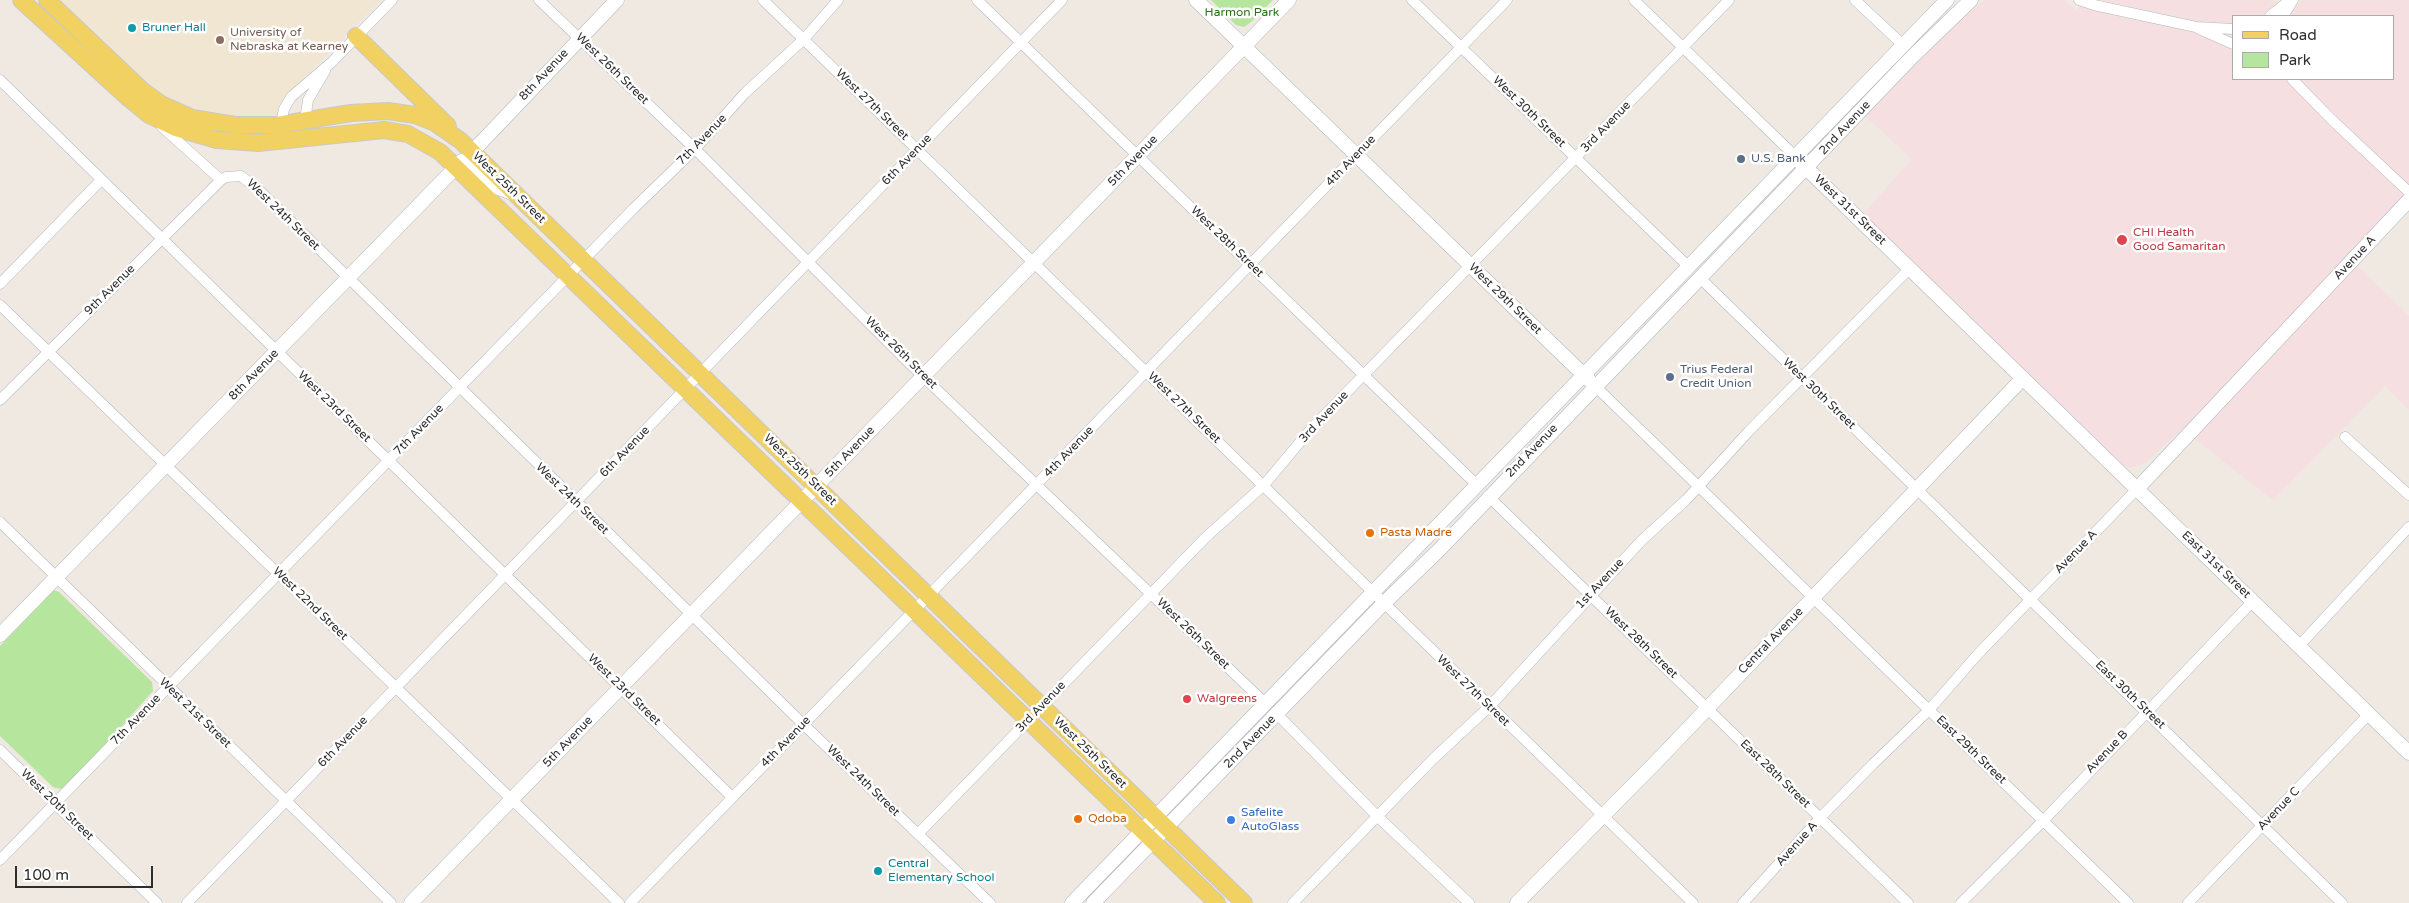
<!DOCTYPE html>
<html>
<head>
<meta charset="utf-8">
<style>
  body { margin:0 }
  #map { position:relative; width:2409px; height:903px; overflow:hidden; background:#efe9e1; font-family:"Varela Round",sans-serif }
  canvas { display:block }
  .legend { position:absolute; left:2232px; top:15px; width:162px; height:65px; box-sizing:border-box; background:#fff; border:1px solid #ababab; margin:0; padding:6px 9px; list-style:none; font-size:15px; color:#2e2e2e }
  .legend li { display:flex; align-items:center; gap:10px; height:25px }
  .legend b { width:25px; border:1px solid #ababab }
  .scale { position:absolute; left:15px; top:866px; width:138px; height:22px; box-sizing:border-box; border:2px solid #2e2e2e; border-top:0; padding-left:6px; font-size:15px; line-height:18px; white-space:nowrap; color:#2e2e2e; -webkit-text-stroke:4px #fff; paint-order:stroke }
</style>
</head>
<body>
<div id="map">
<canvas width="2409" height="903"></canvas>
<ul class="legend">
<li><b style="height:6px;background:#f2d163"></b>Road</li>
<li><b style="height:14px;background:#b6e59e"></b>Park</li>
</ul>
<div class="scale">100 m</div>
</div>
<script>
const ctx = document.querySelector('canvas').getContext('2d');
ctx.lineJoin = 'round';
function fill(path, color) {
  ctx.fillStyle = color;
  ctx.fill(path, 'evenodd');
}
function toPath(rows) {
  const path = new Path2D();
  for (const r of rows) {
    path.moveTo(r[0], r[1]);
    for (let i = 2; i < r.length; i += 2) path.lineTo(r[i], r[i + 1]);
  }
  return path;
}
function strokePath(path, color, width, dash) {
  ctx.strokeStyle = color;
  ctx.lineWidth = width;
  ctx.lineCap = dash ? 'butt' : 'round';
  ctx.setLineDash(dash || []);
  ctx.stroke(path);
}
function write(font, color, halo, rows, align = 'center') {
  ctx.font = font + ' "Varela Round",sans-serif';
  ctx.lineWidth = 5;
  ctx.setLineDash([]);
  ctx.textBaseline = 'middle';
  ctx.strokeStyle = halo;
  ctx.fillStyle = color;
  for (const [text, x, y, turn = 0] of rows) {
    ctx.save();
    ctx.translate(x, y);
    ctx.rotate((+turn || 0) * Math.PI / 180);
    ctx.textAlign = isNaN(turn) ? turn : align;
    if (halo) ctx.strokeText(text, 0, 0);
    ctx.fillText(text, 0, 0);
    ctx.restore();
  }
}
fill(toPath([
  [56,0,381,0,294,88,279,119,226,124,161,104]
]), '#f0e6d1');
fill(toPath([
  [1985,0,2064,0,2076,10,2087,0,2274,0,2290,13,2302,0,2409,0,2409,191,2347,256,2409,316,2409,410,2385,386,2273,500,2182,429,2145,463,2131,468,2122,464,1859,219,1912,159,1864,115,1948,28],
  [2233,16,2393,16,2393,79,2233,79]
]), '#f5dfe0');
fill(toPath([
  [1211,0,1273,0,1251,22,1244,27,1236,25],
  [53,590,59,592,152,682,153,691,68,786,61,789,53,787,0,736,0,646]
]), '#b6e59e');
const street = toPath([
  [539,0,695,149,911,365,1265,703],
  [763,0,1693,903],
  [977,0,1477,485],
  [1412,0,1688,266],
  [1634,0,1795,156],
  [1855,0,1903,45],
  [2079,0,2094,5,2196,27,2233,29],
  [2270,16,2290,0],
  [2283,16,2293,0],
  [2199,29,2233,44],
  [2292,79,2331,119,2409,192],
  [0,80,732,797],
  [305,120,308,100,325,71],
  [281,124,284,109,291,97,332,62,392,0],
  [162,127,221,180],
  [1700,278,2342,903],
  [0,284,101,180],
  [0,305,619,903],
  [1595,386,2128,903],
  [0,400,221,180,226,177,241,176,261,192,803,724,990,903],
  [2345,437,2409,495],
  [1488,496,1908,903],
  [0,522,391,903],
  [2299,646,2409,527],
  [1277,714,1378,817,1469,903],
  [0,750,157,903],
  [918,834,1206,537,1264,485,1311,429,1729,0],
  [0,860,633,209,695,149,745,93,804,39,838,0],
  [187,903,1062,0],
  [630,903,1507,0],
  [1293,903,1433,759,1490,706,1642,540,1686,500,1749,431,1910,268],
  [1743,903,1820,818,1873,764,1929,710,1978,654,2137,489],
  [1961,903,2043,821,2253,601],
  [2188,903,2369,714]
]);
const secondary = toPath([
  [1196,0,1589,380],
  [472,152,617,0],
  [1801,163,2409,753],
  [2137,489,2409,200],
  [0,635,462,161,466,162,496,187,512,193],
  [411,903,1289,0],
  [1072,903,1947,0],
  [1093,903,1383,604,1440,549,1912,57,1971,0],
  [1517,903,1657,761,2023,378]
]);
const primary = toPath([
  [21,0,126,96,149,115,176,128,217,140,258,143,384,130,408,134,440,152,1217,903],
  [47,0,143,91,161,104,192,118,235,125,277,125,351,113,388,111,415,115,435,123,461,141,1244,903],
  [356,36,448,126]
]);
strokePath(street, '#b4b7c1', 11);
strokePath(secondary, '#b4b7c1', 15);
strokePath(primary, '#c9c9c9', 18);
strokePath(street, '#fff', 10);
strokePath(secondary, '#fff', 14);
strokePath(primary, '#f2d163', 16);
for (const [x, y, r, color] of [
  [132,28,5,"#0f9aa8"],
  [220,40,5,"#8d6e63"],
  [1741,159,5,"#5c6f8a"],
  [2122,240,6,"#e0444e"],
  [1670,377,5,"#5c6f8a"],
  [1370,533,5,"#e8710a"],
  [1187,699,5,"#e0444e"],
  [1078,819,5,"#e8710a"],
  [1231,820,5,"#3f7fe0"],
  [878,871,5,"#0f9aa8"]
]) {
  const dot = new Path2D();
  dot.arc(x, y, r, 0, 2 * Math.PI);
  ctx.fillStyle = color;
  ctx.fill(dot);
  strokePath(dot, '#fff', 2);
}
write('12px', '#2c6e1b', '#fff', [
  ["Harmon Park",1242,13]
]);
write('12px', '#0d838f', '#fff', [
  ["Bruner Hall",142,28],
  ["Central",888,864],
  ["Elementary School",888,878]
], 'left');
write('12px', '#785e54', '#fff', [
  ["University of",230,33],
  ["Nebraska at Kearney",230,47]
], 'left');
write('12px', '#2e2e2e', '#fff', [
  ["West 26th Street",612,69,44],
  ["8th Avenue",544,75,-47],
  ["West 27th Street",872,105,44],
  ["West 30th Street",1529,112,44],
  ["3rd Avenue",1606,127,-46],
  ["2nd Avenue",1845,128,-47],
  ["7th Avenue",702,140,-46],
  ["6th Avenue",907,160,-46],
  ["5th Avenue",1133,161,-46],
  ["4th Avenue",1351,161,-46],
  ["West 25th Street",509,188,44],
  ["West 31st Street",1850,210,44],
  ["West 24th Street",283,215,44],
  ["West 28th Street",1227,242,44],
  ["Avenue A",2355,258,-47],
  ["9th Avenue",110,290,-45],
  ["West 29th Street",1505,299,44],
  ["West 26th Street",901,353,45],
  ["8th Avenue",254,375,-46],
  ["West 30th Street",1819,394,44],
  ["West 23rd Street",334,407,44],
  ["West 27th Street",1184,408,44],
  ["3rd Avenue",1324,417,-47],
  ["7th Avenue",419,430,-46],
  ["2nd Avenue",1532,451,-46],
  ["6th Avenue",625,452,-46],
  ["5th Avenue",850,452,-46],
  ["4th Avenue",1069,452,-46],
  ["West 25th Street",800,470,44],
  ["West 24th Street",572,499,44],
  ["Avenue A",2076,552,-46],
  ["East 31st Street",2216,565,44],
  ["1st Avenue",1600,584,-47],
  ["West 22nd Street",310,604,44],
  ["West 26th Street",1193,634,44],
  ["Central Avenue",1771,641,-46],
  ["West 28th Street",1641,643,44],
  ["West 23rd Street",624,690,44],
  ["West 27th Street",1473,691,44],
  ["East 30th Street",2130,695,44],
  ["3rd Avenue",1041,707,-46],
  ["West 21st Street",195,713,44],
  ["7th Avenue",136,720,-46],
  ["6th Avenue",343,742,-46],
  ["5th Avenue",568,742,-46],
  ["4th Avenue",786,742,-46],
  ["2nd Avenue",1250,742,-46],
  ["East 29th Street",1971,750,44],
  ["Avenue B",2107,752,-46],
  ["West 25th Street",1090,753,44],
  ["East 28th Street",1775,774,44],
  ["West 24th Street",863,781,44],
  ["West 20th Street",57,805,44],
  ["Avenue C",2279,809,-46],
  ["Avenue A",1797,844,-48]
]);
write('12px', '#4e5e75', '#fff', [
  ["U.S. Bank",1751,159],
  ["Trius Federal",1680,370],
  ["Credit Union",1680,384]
], 'left');
write('12px', '#be3a42', '#fff', [
  ["CHI Health",2133,233],
  ["Good Samaritan",2133,247],
  ["Walgreens",1197,699]
], 'left');
write('12px', '#c56008', '#fff', [
  ["Pasta Madre",1380,533],
  ["Qdoba",1088,819]
], 'left');
write('12px', '#366cbe', '#fff', [
  ["Safelite",1241,813],
  ["AutoGlass",1241,827]
], 'left');
</script>
</body>
</html>
